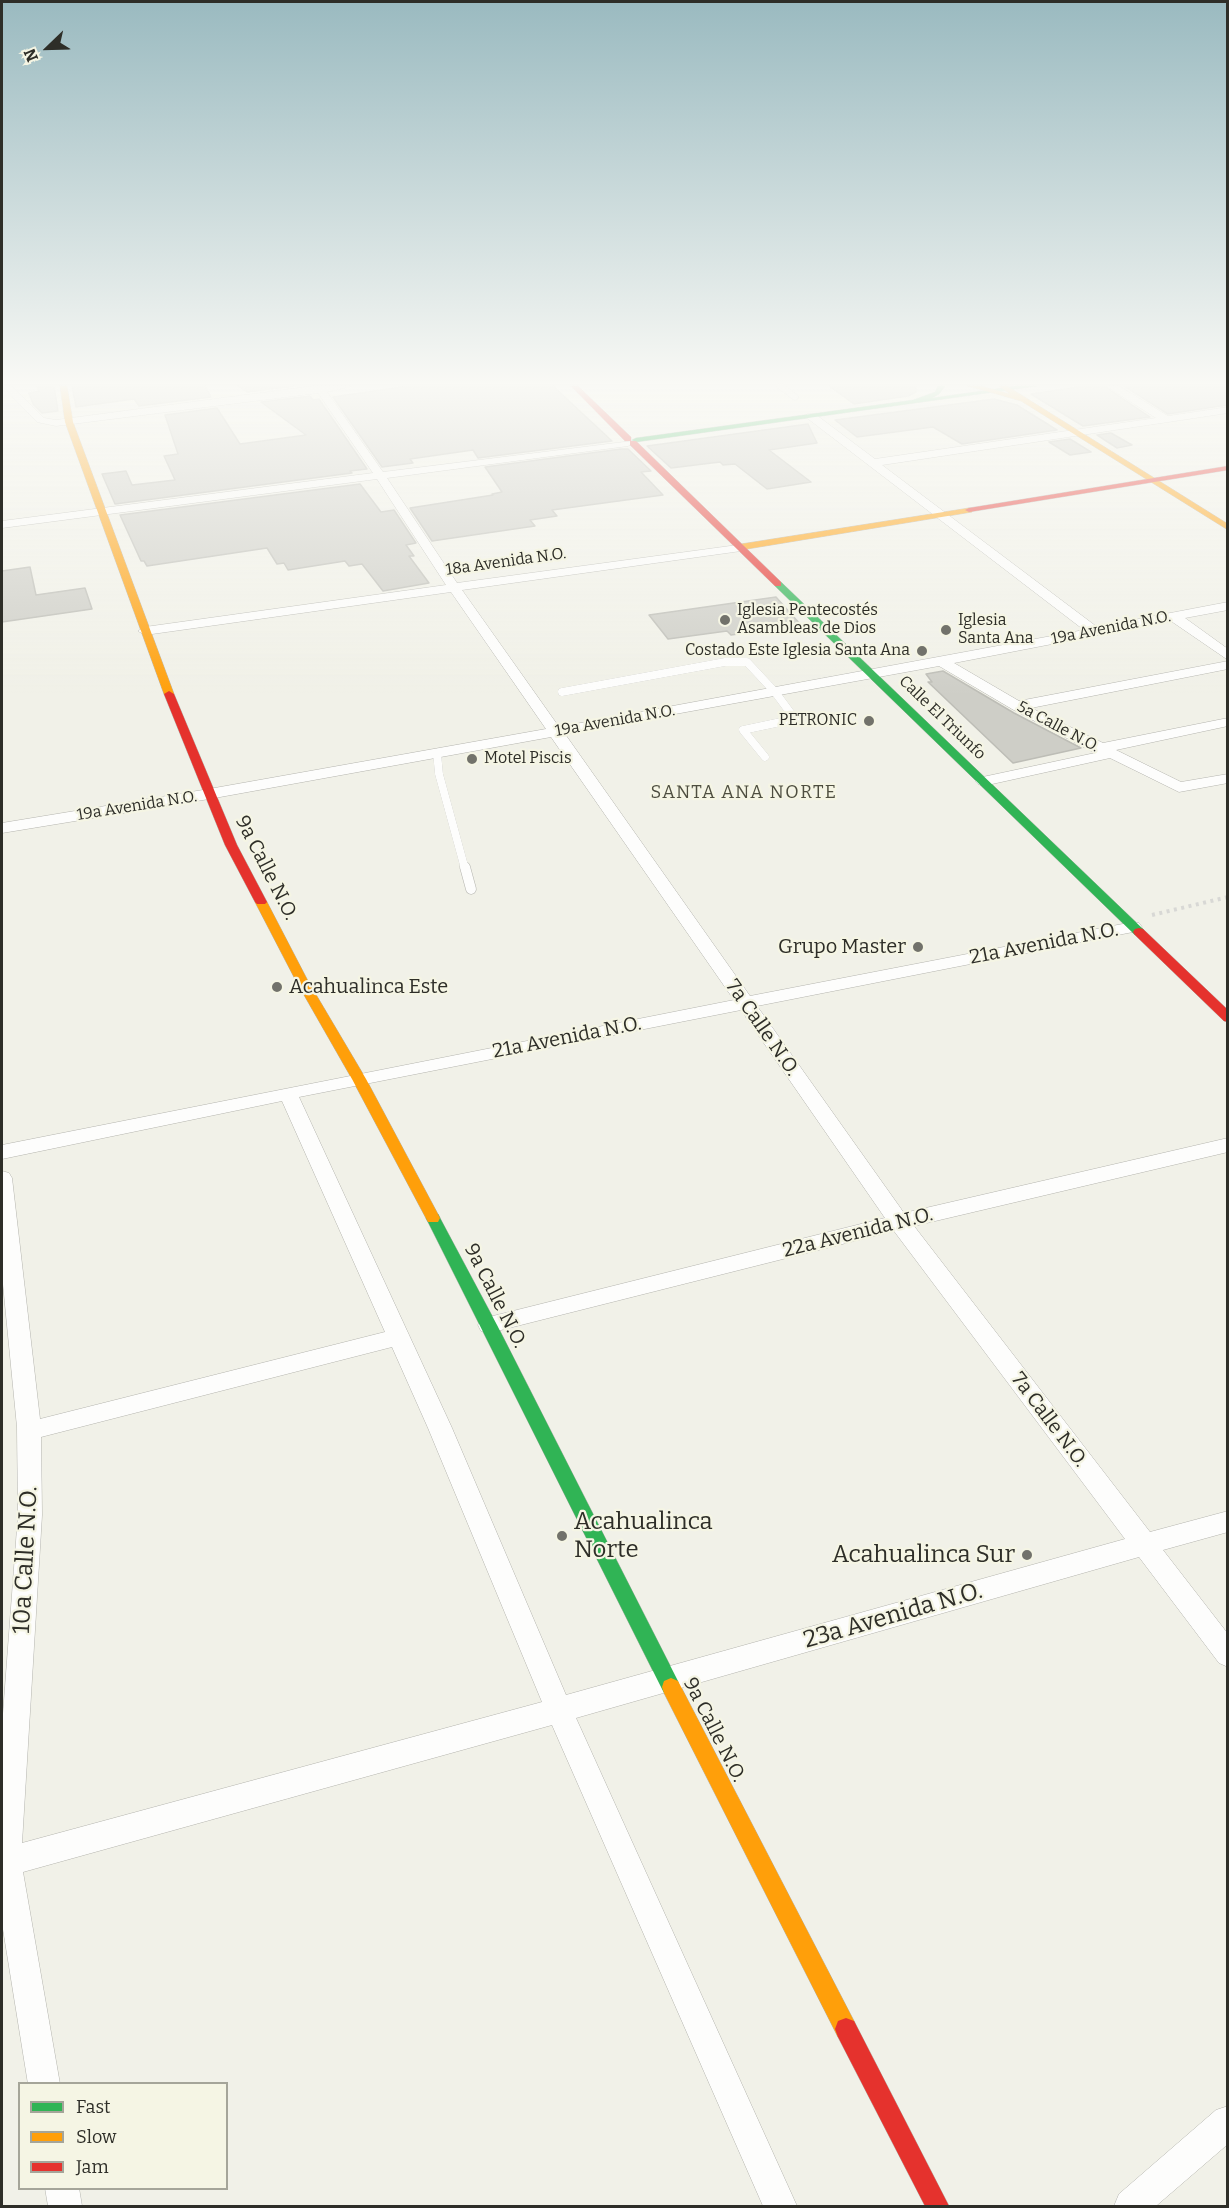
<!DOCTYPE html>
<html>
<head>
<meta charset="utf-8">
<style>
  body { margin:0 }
  #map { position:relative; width:1229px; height:2208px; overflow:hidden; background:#f1f1e8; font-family:Bitter,serif }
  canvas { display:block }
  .frame { position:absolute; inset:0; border:3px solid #2e2e28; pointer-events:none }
  .legend { position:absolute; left:18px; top:2082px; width:210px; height:108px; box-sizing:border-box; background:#f5f5e4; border:2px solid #a5a599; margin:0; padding:8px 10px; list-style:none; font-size:18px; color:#2e2e28 }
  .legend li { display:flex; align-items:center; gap:12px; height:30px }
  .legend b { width:30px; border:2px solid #a5a599 }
  .north { position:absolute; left:18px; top:18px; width:60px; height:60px; -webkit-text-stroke:4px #f5f5e4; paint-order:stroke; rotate:247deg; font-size:16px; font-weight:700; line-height:24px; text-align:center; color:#2e2e28 }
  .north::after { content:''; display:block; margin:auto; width:21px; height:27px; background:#2e2e28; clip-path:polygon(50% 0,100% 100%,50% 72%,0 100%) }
</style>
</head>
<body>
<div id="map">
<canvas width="1229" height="2208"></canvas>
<div class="frame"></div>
<ul class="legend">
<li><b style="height:8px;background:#30b455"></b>Fast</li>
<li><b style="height:8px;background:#ff9f0a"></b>Slow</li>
<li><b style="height:8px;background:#e5322d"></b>Jam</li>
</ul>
<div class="north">N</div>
</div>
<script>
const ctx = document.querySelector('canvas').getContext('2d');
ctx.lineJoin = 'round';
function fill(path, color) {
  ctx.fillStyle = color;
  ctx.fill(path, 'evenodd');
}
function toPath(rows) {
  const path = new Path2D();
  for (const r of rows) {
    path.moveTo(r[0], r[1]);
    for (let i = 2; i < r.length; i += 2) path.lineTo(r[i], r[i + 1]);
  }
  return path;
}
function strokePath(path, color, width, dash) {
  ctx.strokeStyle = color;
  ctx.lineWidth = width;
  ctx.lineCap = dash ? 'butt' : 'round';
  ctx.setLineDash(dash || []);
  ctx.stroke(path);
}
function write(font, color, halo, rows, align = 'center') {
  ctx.font = font + ' Bitter,serif';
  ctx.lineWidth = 4.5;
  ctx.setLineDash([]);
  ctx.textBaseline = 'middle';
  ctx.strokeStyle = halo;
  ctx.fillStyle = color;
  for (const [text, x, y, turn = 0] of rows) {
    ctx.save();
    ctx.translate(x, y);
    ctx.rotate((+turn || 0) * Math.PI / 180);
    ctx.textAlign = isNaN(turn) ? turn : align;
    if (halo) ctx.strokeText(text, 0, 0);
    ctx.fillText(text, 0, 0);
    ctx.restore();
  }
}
const building = toPath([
  [37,386,54,386,58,411,42,413,33,404,29,393,39,391,37,386],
  [72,386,205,386,211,397,139,406,134,399,76,407,72,386],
  [238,386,293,386,247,392,238,386],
  [409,386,553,386,612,441,478,458,473,450,410,459,413,463,382,467,333,397,409,386],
  [829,386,916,386,916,392,908,396,854,404,829,386],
  [1085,386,1104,386,1150,417,1083,426,1031,394,1085,386],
  [1124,386,1227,386,1227,405,1168,414,1124,386],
  [310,396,313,400,319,399,367,469,350,471,352,473,115,504,102,474,126,471,132,485,175,480,164,456,178,454,165,415,217,408,240,444,306,435,261,402,310,396],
  [994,399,1017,405,1057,430,962,444,933,427,857,437,835,420,994,399],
  [808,424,817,443,769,450,811,482,767,489,735,464,723,465,720,462,671,468,647,446,808,424],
  [1111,433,1132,445,1117,448,1097,435,1111,433],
  [1070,439,1091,452,1070,455,1049,442,1070,439],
  [621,449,628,449,651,471,641,472,663,495,552,510,557,516,530,520,535,526,432,541,410,508,493,495,492,494,502,492,485,467,621,449],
  [360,484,381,512,394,510,416,543,406,545,414,556,409,556,429,583,383,591,362,564,349,566,345,561,288,570,284,563,277,564,267,548,147,566,144,561,141,561,120,515,360,484],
  [30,567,36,595,85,588,92,609,2,622,2,571,30,567],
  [776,597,801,625,731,635,727,631,668,639,649,615,776,597],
  [943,671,1014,713,1081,748,1013,763,928,682,932,682,926,674,943,671]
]);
fill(building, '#cecec7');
strokePath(building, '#bdbdb6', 1.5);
const laneFar2 = toPath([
  [780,386,795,397]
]);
const laneFar1 = toPath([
  [562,692,725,662,747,662,775,692,795,719,743,730,765,757],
  [437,753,439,774,465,869]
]);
const lane = toPath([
  [465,867,471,889]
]);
const street = toPath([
  [2,386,12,386,44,418,56,420,313,386,353,386,327,392,383,472,632,441,633,443,628,446,387,478,457,583,745,544,747,547,741,551,462,590,559,727,1084,630,807,418,807,414,815,414,875,459,1156,418,1106,386,1119,386,1168,416,1228,407,1228,413,882,465,1097,627,1228,602,1228,610,1185,618,1228,649,1228,660,1171,621,954,663,1019,701,1228,661,1228,669,1031,708,1103,743,1228,718,1228,726,1116,750,1181,782,1228,774,1228,783,1179,792,1110,758,983,786,978,784,975,781,978,778,1095,753,1012,709,939,666,565,734,750,996,1133,922,1139,923,1142,927,1139,931,1133,932,757,1006,904,1213,1228,1138,1228,1152,914,1226,1150,1532,1228,1511,1228,1532,1163,1550,1228,1634,1228,1667,1219,1663,1139,1557,576,1718,797,2206,763,2206,552,1725,23,1872,60,2084,28,2084,2,1923,2,1727,18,1515,17,1427,2,1274,2,1171,9,1173,12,1178,40,1419,385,1332,282,1101,2,1159,2,1145,734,1000,551,737,209,799,2,833,2,823,209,789,546,729,451,592,145,635,138,631,145,627,446,585,377,479,2,528,2,521,373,473,318,393,56,426,37,422,2,386],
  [741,1010,885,1218,481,1319,478,1325,481,1331,489,1333,894,1231,1125,1539,566,1695,452,1428,299,1097,741,1010],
  [392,1347,428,1428,542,1702,22,1843,42,1515,41,1437,392,1347],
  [1228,2106,1228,2144,1156,2206,1114,2206,1119,2194,1216,2110,1228,2106],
  [45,2188,79,2188,82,2206,48,2206,45,2188]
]);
const fast = toPath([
  [938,386,945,386,939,394,932,398,1016,386,1037,386,636,442,632,440,636,438,913,400,935,392,938,386],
  [775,582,781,582,1143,929,1145,932,1143,935,1135,935,775,586,775,582],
  [433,1213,438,1214,440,1218,497,1325,678,1681,680,1687,678,1693,671,1696,664,1693,426,1218,428,1214,433,1213]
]);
const slow = toPath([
  [60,386,67,386,73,422,174,694,172,696,164,694,65,422,60,386],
  [968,386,981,386,1010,394,999,386,1007,386,1228,524,1228,530,1021,401,968,386],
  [969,508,972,508,972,512,741,550,737,547,741,544,969,508],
  [261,898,267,902,308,981,366,1079,440,1218,438,1222,428,1222,352,1079,296,981,255,902,261,898],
  [671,1678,678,1681,854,2021,857,2029,854,2037,846,2040,838,2037,664,1693,662,1687,664,1681,671,1678]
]);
const jam = toPath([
  [571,386,578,386,631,437,631,441,625,441,571,386],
  [630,441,636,441,781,582,781,586,775,586,630,445,630,441],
  [1228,466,1228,470,969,512,965,510,969,508,1228,466],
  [169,691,174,694,237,845,267,902,265,904,257,904,255,902,225,845,164,694,169,691],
  [1139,928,1143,929,1228,1010,1228,1022,1224,1021,1135,935,1133,932,1135,929,1139,928],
  [846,2018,854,2021,949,2206,925,2206,838,2037,835,2029,838,2021,846,2018]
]);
strokePath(laneFar2, '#b4b4ae', 7);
strokePath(laneFar1, '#b4b4ae', 8);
strokePath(lane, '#b4b4ae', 11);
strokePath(street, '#b4b4ae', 1);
strokePath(fast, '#b4b4ae', 1);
strokePath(slow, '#b4b4ae', 1);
strokePath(jam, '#b4b4ae', 1);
strokePath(toPath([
  [1152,915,1228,897]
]), '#d8d8d5', 4, [3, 4.5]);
strokePath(laneFar2, '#fdfdfc', 6);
strokePath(laneFar1, '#fdfdfc', 8);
strokePath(lane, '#fdfdfc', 10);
fill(street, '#fdfdfc');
fill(fast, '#30b455');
fill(slow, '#ff9f0a');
fill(jam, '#e5322d');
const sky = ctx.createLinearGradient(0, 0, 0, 696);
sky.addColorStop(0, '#9abac0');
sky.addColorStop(0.55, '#f9f9f5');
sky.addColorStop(1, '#f9f9f500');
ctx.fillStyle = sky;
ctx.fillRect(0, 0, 1229, 696);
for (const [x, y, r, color] of [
  [725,620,6,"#72726b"],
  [946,630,6,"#72726b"],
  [922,651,6,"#72726b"],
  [869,721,6,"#72726b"],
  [472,759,6,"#72726b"],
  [918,947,6,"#72726b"],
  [277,987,6,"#72726b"],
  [562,1536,6,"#72726b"],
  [1027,1555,6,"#72726b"]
]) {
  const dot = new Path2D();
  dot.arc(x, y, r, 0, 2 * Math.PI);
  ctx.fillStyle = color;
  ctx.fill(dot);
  strokePath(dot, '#f5f5e4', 2);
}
write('16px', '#2e2e28', '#f5f5e4', [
  ["18a Avenida N.O.",506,562,-8],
  ["19a Avenida N.O.",1111,628,-11],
  ["Calle El Triunfo",942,718,44],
  ["19a Avenida N.O.",615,721,-10],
  ["5a Calle N.O.",1058,727,28],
  ["19a Avenida N.O.",137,806,-9]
]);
write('16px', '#2e2e28', '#f5f5e4', [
  ["Iglesia Pentecostés",737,611],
  ["Asambleas de Dios",737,629],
  ["Iglesia",958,621],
  ["Santa Ana",958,639],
  ["Costado Este Iglesia Santa Ana",910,651,"right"],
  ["PETRONIC",857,721,"right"],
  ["Motel Piscis",484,759]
], 'left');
ctx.letterSpacing = '1.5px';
write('18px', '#4e4e40', '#f5f5e4', [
  ["SANTA ANA NORTE",744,793]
]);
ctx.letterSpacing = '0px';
write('20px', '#2e2e28', '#f5f5e4', [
  ["9a Calle N.O.",266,868,63],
  ["21a Avenida N.O.",1044,944,-11],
  ["7a Calle N.O.",762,1028,55],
  ["21a Avenida N.O.",567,1038,-11],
  ["22a Avenida N.O.",858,1233,-14],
  ["9a Calle N.O.",495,1296,63],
  ["7a Calle N.O.",1049,1420,53],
  ["9a Calle N.O.",714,1730,63]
]);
write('20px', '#2e2e28', '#f5f5e4', [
  ["Grupo Master",906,947],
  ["Acahualinca Este",289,987,"left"]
], 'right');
write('24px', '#2e2e28', '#f5f5e4', [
  ["Acahualinca",574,1522],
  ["Norte",574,1550],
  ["Acahualinca Sur",1015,1555,"right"]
], 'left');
write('24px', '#2e2e28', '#f5f5e4', [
  ["10a Calle N.O.",26,1560,-87],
  ["23a Avenida N.O.",893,1616,-16]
]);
</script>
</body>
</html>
